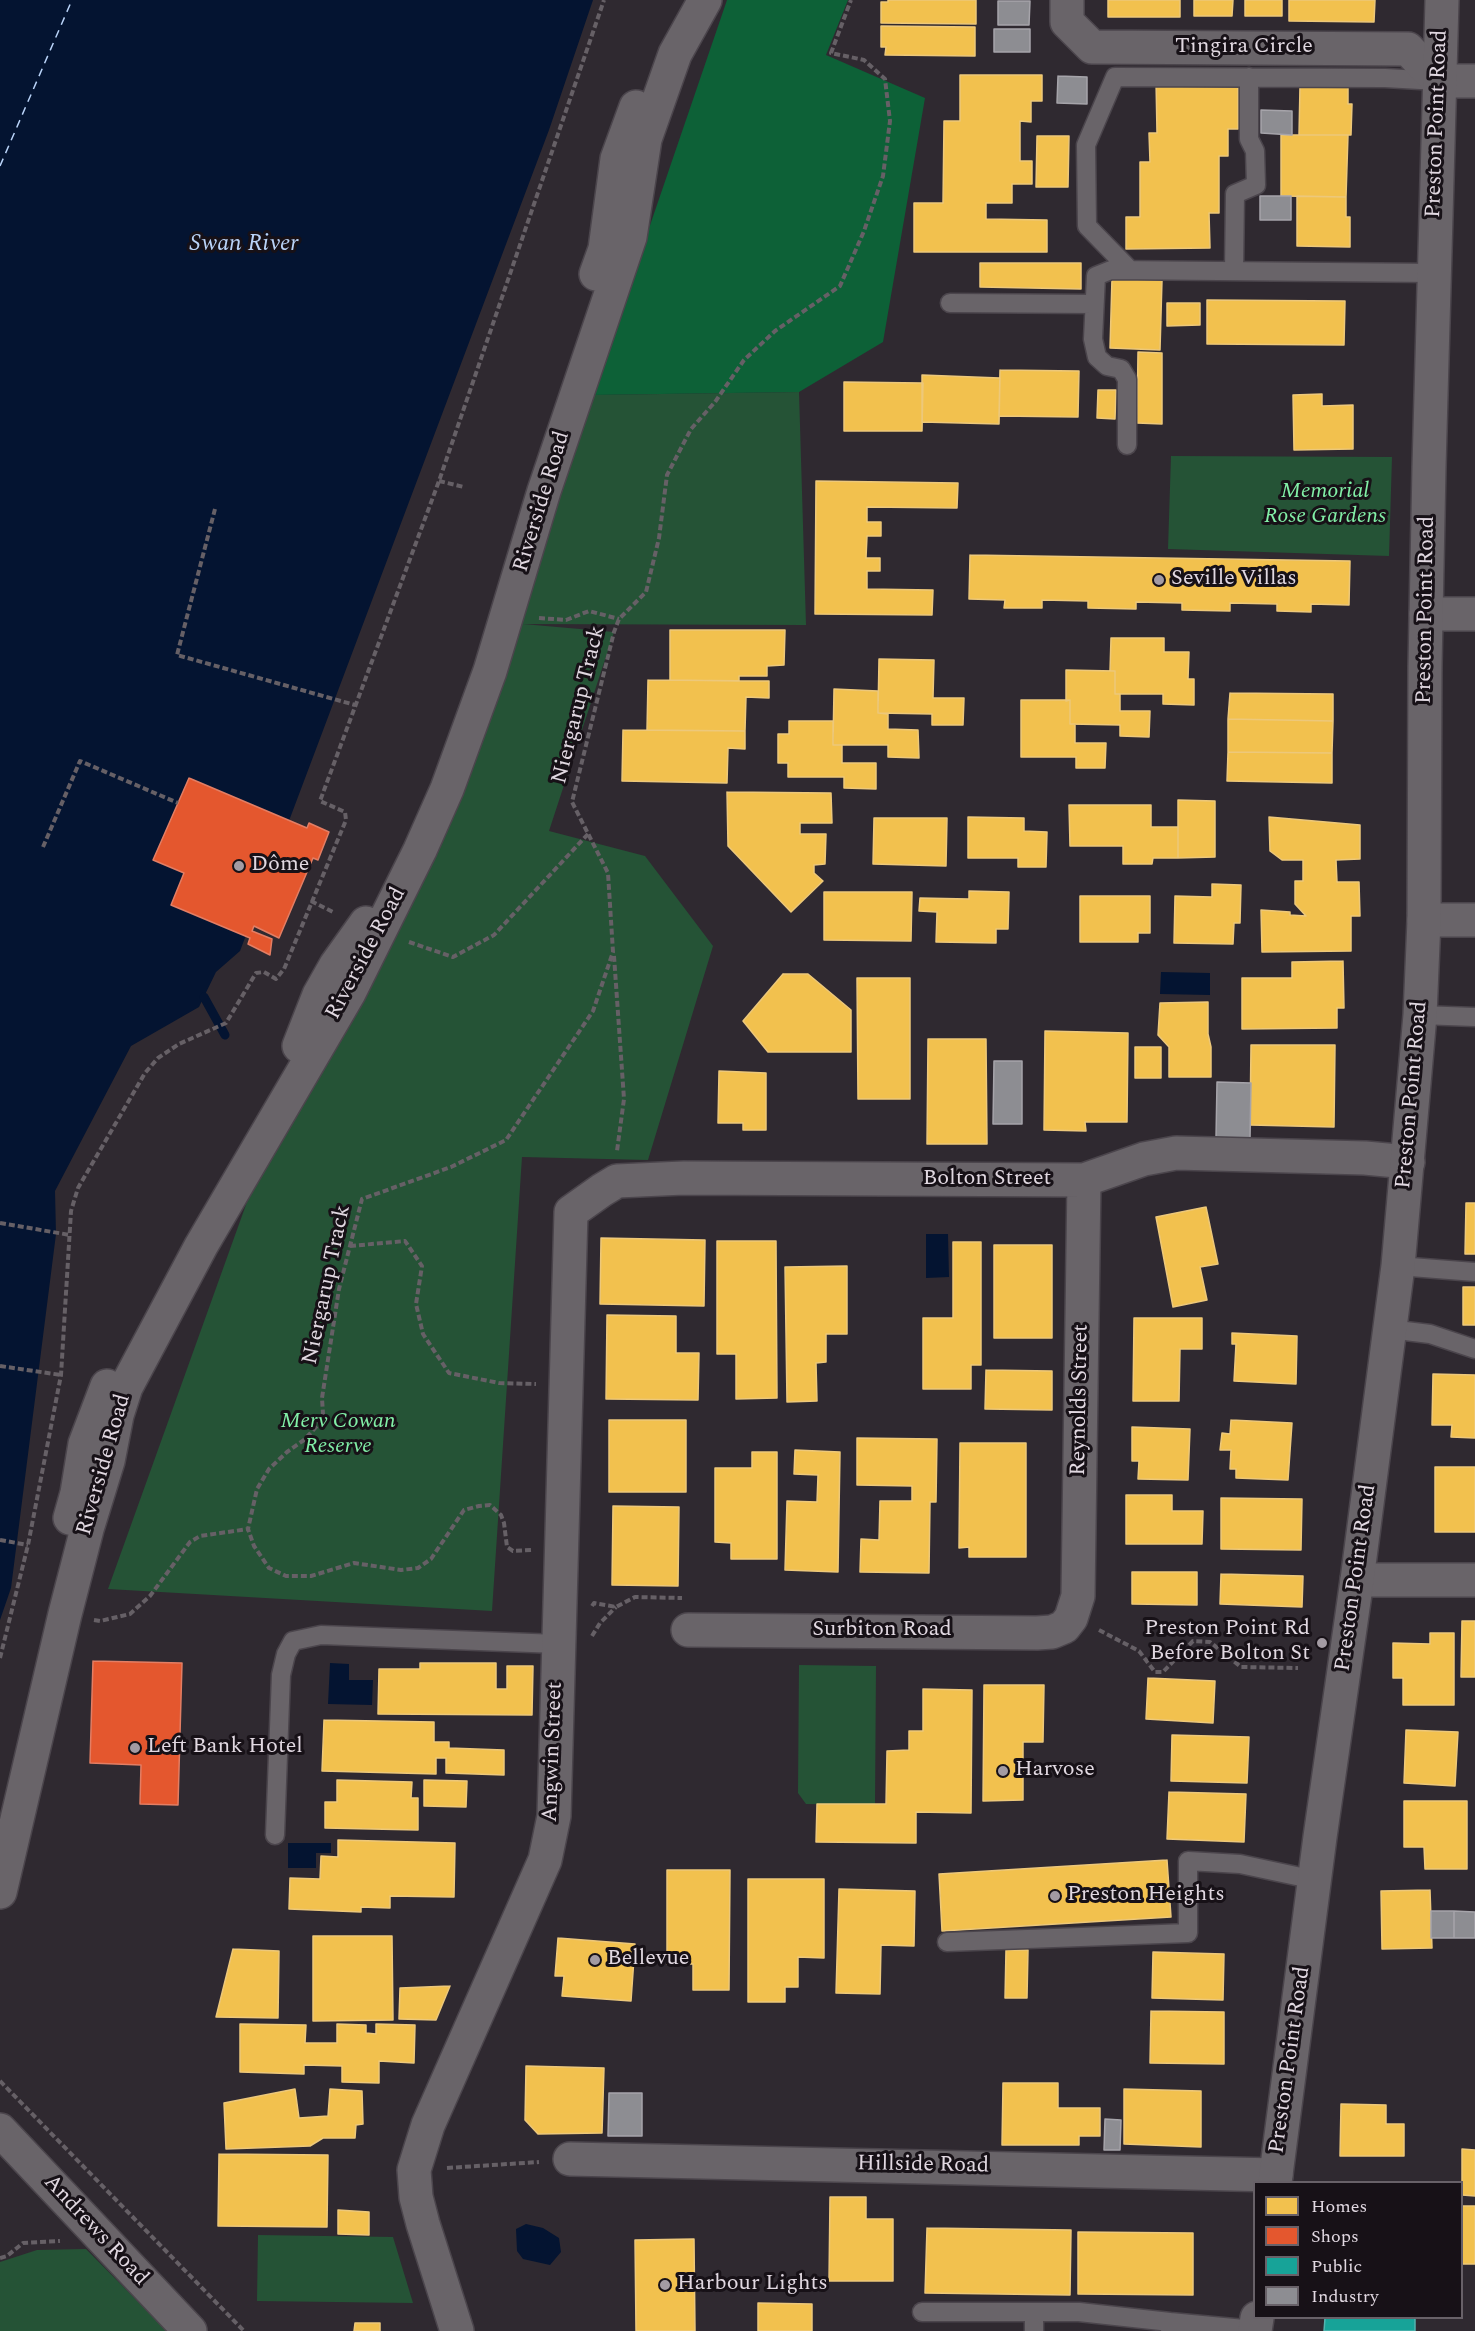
<!DOCTYPE html>
<html>
<head>
<meta charset="utf-8">
<style>
  body { margin:0 }
  #map { position:relative; width:1475px; height:2331px; overflow:hidden; background:#2f2930; font-family:Spectral,serif }
  canvas { display:block }
  .legend { position:absolute; left:1253px; top:2181px; width:210px; height:138px; box-sizing:border-box; background:#171117; border:2px solid #686168; margin:0; padding:8px 10px; list-style:none; font-size:18px; color:#e1d8e1 }
  .legend li { display:flex; align-items:center; gap:12px; height:30px }
  .legend b { width:30px; border:2px solid #686168 }
</style>
</head>
<body>
<div id="map">
<canvas width="1475" height="2331"></canvas>
<ul class="legend">
<li><b style="height:16px;background:#f2c14e"></b>Homes</li>
<li><b style="height:16px;background:#e4572e"></b>Shops</li>
<li><b style="height:16px;background:#17a398"></b>Public</li>
<li><b style="height:16px;background:#8d8d92"></b>Industry</li>
</ul>
</div>
<script>
const ctx = document.querySelector('canvas').getContext('2d');
ctx.lineJoin = 'round';
function fill(path, color) {
  ctx.fillStyle = color;
  ctx.fill(path, 'evenodd');
}
function toPath(rows) {
  const path = new Path2D();
  for (const r of rows) {
    path.moveTo(r[0], r[1]);
    for (let i = 2; i < r.length; i += 2) path.lineTo(r[i], r[i + 1]);
  }
  return path;
}
function strokePath(path, color, width, dash) {
  ctx.strokeStyle = color;
  ctx.lineWidth = width;
  ctx.lineCap = dash ? 'butt' : 'round';
  ctx.setLineDash(dash || []);
  ctx.stroke(path);
}
function write(font, color, halo, rows, align = 'center') {
  ctx.font = font + ' Spectral,serif';
  ctx.lineWidth = 6;
  ctx.setLineDash([]);
  ctx.textBaseline = 'middle';
  ctx.strokeStyle = halo;
  ctx.fillStyle = color;
  for (const [text, x, y, turn = 0] of rows) {
    ctx.save();
    ctx.translate(x, y);
    ctx.rotate((+turn || 0) * Math.PI / 180);
    ctx.textAlign = isNaN(turn) ? turn : align;
    if (halo) ctx.strokeText(text, 0, 0);
    ctx.fillText(text, 0, 0);
    ctx.restore();
  }
}
fill(toPath([
  [799,392,806,625,523,624,614,632,549,831,645,856,713,946,648,1160,522,1157,492,1611,108,1589,271,1135,442,796,592,395],
  [1171,456,1392,457,1389,556,1168,549],
  [799,1665,876,1666,875,1805,806,1804,798,1793],
  [258,2235,393,2237,413,2303,257,2301],
  [86,2249,167,2331,0,2331,0,2262,37,2250]
]), '#255336');
fill(toPath([
  [727,0,848,0,826,55,925,98,883,342,799,392,592,395]
]), '#0d6137');
fill(toPath([
  [0,0,593,0,549,130,240,951,216,972,199,1007,131,1046,55,1191,56,1234,11,1588,0,1620],
  [1161,972,1210,973,1210,995,1160,994],
  [926,1234,948,1234,949,1277,926,1278],
  [330,1663,349,1664,349,1680,373,1680,372,1705,328,1704],
  [288,1843,331,1843,331,1853,316,1853,316,1868,288,1868],
  [526,2224,543,2228,559,2238,561,2252,550,2265,523,2259,517,2251,516,2229]
]), '#041431');
const homes = toPath([
  [888,0,976,0,976,24,881,23,881,2,888,2,888,0],
  [1108,0,1180,0,1180,17,1108,17,1108,0],
  [1194,0,1233,0,1232,16,1194,16,1194,0],
  [1245,0,1282,0,1282,16,1245,16,1245,0],
  [1289,0,1375,0,1374,22,1289,21,1289,0],
  [881,26,975,27,975,56,885,55,886,47,881,47,881,26],
  [960,75,1042,75,1042,101,1031,101,1031,122,1020,121,1020,161,1032,161,1032,184,1012,184,1012,203,986,203,986,219,1047,220,1047,252,914,252,914,203,943,203,944,121,960,121,960,75],
  [1238,80,1238,129,1228,129,1228,156,1219,156,1219,213,1209,213,1210,248,1126,249,1126,217,1140,217,1140,162,1150,162,1149,133,1157,133,1156,81,1238,80],
  [1300,86,1348,87,1348,104,1352,104,1351,135,1299,135,1300,86],
  [1281,135,1348,135,1346,197,1281,196,1281,135],
  [1037,136,1069,136,1068,187,1036,187,1037,136],
  [1297,196,1346,197,1346,217,1350,217,1350,247,1297,246,1297,196],
  [980,263,1081,263,1081,289,980,287,980,263],
  [1112,278,1162,280,1160,350,1110,348,1112,278],
  [1207,300,1345,301,1344,345,1207,344,1207,300],
  [1167,303,1200,303,1200,325,1167,326,1167,303],
  [1138,352,1162,353,1162,424,1137,423,1138,352],
  [1000,370,1079,371,1078,417,999,416,1000,370],
  [922,375,1000,378,999,424,922,422,922,375],
  [844,382,923,383,922,431,844,431,844,382],
  [1098,390,1116,390,1115,419,1097,418,1098,390],
  [1322,394,1322,406,1353,405,1353,449,1294,450,1293,395,1322,394],
  [816,481,958,483,957,508,867,507,867,522,881,522,881,536,867,536,866,558,880,558,880,571,867,571,867,589,933,590,932,615,815,614,816,481],
  [970,555,1350,561,1349,605,1311,604,1311,612,1277,611,1277,604,1230,603,1230,611,1182,610,1182,603,1136,602,1136,609,1088,608,1088,601,1042,600,1042,608,1004,608,1005,600,969,599,970,555],
  [670,630,785,630,784,665,767,666,767,676,739,676,739,681,670,680,670,630],
  [1111,638,1164,638,1164,652,1189,652,1188,679,1194,679,1194,705,1163,704,1163,694,1115,694,1115,671,1110,671,1111,638],
  [879,659,934,660,933,698,964,698,963,725,932,725,932,714,878,713,879,659],
  [1066,670,1115,671,1115,694,1120,694,1120,711,1150,711,1149,737,1120,736,1120,725,1070,724,1070,700,1066,701,1066,670],
  [648,680,769,681,769,698,746,697,745,731,647,730,648,680],
  [834,689,878,691,878,713,888,714,888,729,918,730,919,758,888,757,888,745,833,745,834,689],
  [1230,693,1333,694,1333,721,1228,719,1230,693],
  [1021,700,1070,700,1070,724,1075,724,1075,743,1106,743,1105,768,1076,768,1076,757,1021,757,1021,700],
  [1228,719,1333,721,1332,753,1228,752,1228,719],
  [789,721,833,721,833,745,842,745,842,763,876,763,876,789,844,788,844,777,788,777,788,763,778,763,778,734,789,734,789,721],
  [623,730,745,731,745,749,728,748,727,783,622,781,623,730],
  [1228,752,1332,753,1332,783,1227,781,1228,752],
  [727,792,831,793,832,823,800,823,800,834,826,834,825,864,814,865,814,873,823,881,791,912,728,846,727,792],
  [1178,800,1215,801,1215,857,1178,858,1178,800],
  [1069,805,1151,805,1151,827,1178,827,1178,858,1153,858,1152,864,1123,864,1123,846,1070,846,1069,805],
  [968,817,1024,818,1024,831,1047,832,1046,867,1018,867,1018,858,968,858,968,817],
  [1269,817,1360,825,1360,859,1336,860,1337,882,1359,882,1360,916,1351,916,1351,951,1262,952,1261,910,1290,912,1290,915,1306,916,1295,904,1295,881,1303,881,1303,860,1282,860,1270,851,1269,817],
  [874,818,947,818,946,866,873,864,874,818],
  [1212,884,1241,885,1240,923,1234,923,1233,944,1174,943,1175,896,1212,897,1212,884],
  [969,891,1009,892,1008,929,996,929,996,943,936,942,937,912,919,911,920,898,969,899,969,891],
  [824,892,912,892,911,941,824,940,824,892],
  [1080,896,1150,896,1150,933,1138,933,1138,942,1080,942,1080,896],
  [1343,961,1344,1008,1337,1008,1337,1028,1242,1029,1242,978,1292,978,1292,962,1343,961],
  [783,974,808,974,851,1010,851,1052,768,1052,743,1021,783,974],
  [857,978,910,978,910,1099,858,1099,857,978],
  [1208,1002,1208,1034,1211,1047,1211,1077,1169,1077,1169,1047,1158,1035,1160,1003,1208,1002],
  [1045,1031,1128,1033,1127,1122,1085,1122,1086,1131,1044,1130,1045,1031],
  [928,1039,986,1039,987,1144,927,1144,928,1039],
  [1251,1045,1335,1045,1334,1127,1250,1125,1251,1045],
  [1135,1047,1161,1047,1161,1078,1135,1078,1135,1047],
  [719,1071,766,1073,766,1130,743,1130,743,1123,718,1123,719,1071],
  [1466,1203,1475,1203,1475,1254,1465,1254,1466,1203],
  [1206,1207,1218,1264,1200,1267,1207,1300,1173,1307,1156,1217,1206,1207],
  [601,1238,705,1240,704,1306,600,1304,601,1238],
  [717,1241,776,1241,777,1398,736,1399,736,1354,717,1354,717,1241],
  [953,1242,981,1242,981,1365,971,1365,971,1389,923,1389,923,1318,953,1318,953,1242],
  [994,1245,1052,1245,1052,1338,994,1338,994,1245],
  [847,1266,847,1334,826,1334,826,1362,816,1363,817,1401,787,1402,785,1267,847,1266],
  [1463,1287,1475,1287,1475,1325,1463,1325,1463,1287],
  [607,1315,676,1316,676,1353,699,1353,698,1400,606,1399,607,1315],
  [1134,1318,1202,1318,1202,1349,1180,1349,1179,1401,1133,1401,1134,1318],
  [1232,1333,1297,1336,1296,1384,1234,1381,1236,1344,1232,1344,1232,1333],
  [986,1370,1052,1371,1052,1410,985,1409,986,1370],
  [1433,1374,1475,1375,1475,1438,1451,1437,1452,1425,1432,1425,1433,1374],
  [609,1420,686,1420,686,1492,609,1492,609,1420],
  [1231,1420,1292,1423,1288,1480,1236,1478,1236,1469,1230,1469,1231,1450,1220,1450,1222,1433,1230,1434,1231,1420],
  [1132,1427,1190,1429,1188,1480,1138,1479,1139,1461,1132,1461,1132,1427],
  [857,1438,937,1439,936,1502,930,1502,929,1573,860,1572,861,1539,879,1540,880,1501,912,1501,912,1486,857,1485,857,1438],
  [960,1443,1026,1443,1026,1557,969,1557,969,1547,959,1548,960,1443],
  [795,1450,840,1452,838,1572,785,1570,787,1501,817,1502,818,1475,794,1474,795,1450],
  [752,1452,777,1452,777,1559,731,1559,731,1543,715,1542,715,1468,752,1468,752,1452],
  [1435,1467,1475,1467,1475,1532,1435,1532,1435,1467],
  [1126,1495,1172,1495,1172,1511,1203,1511,1202,1544,1126,1544,1126,1495],
  [1221,1498,1302,1499,1301,1550,1221,1549,1221,1498],
  [613,1506,679,1507,678,1586,612,1585,613,1506],
  [1132,1572,1197,1572,1197,1605,1132,1604,1132,1572],
  [1221,1574,1303,1576,1302,1607,1220,1604,1221,1574],
  [1462,1621,1475,1621,1475,1677,1461,1677,1462,1621],
  [1430,1633,1454,1633,1454,1705,1403,1705,1403,1678,1393,1678,1393,1643,1430,1644,1430,1633],
  [420,1663,496,1663,496,1689,507,1689,507,1666,533,1666,532,1715,378,1714,379,1669,420,1669,420,1663],
  [1148,1678,1215,1681,1213,1723,1146,1719,1148,1678],
  [984,1685,1044,1685,1043,1742,1023,1742,1023,1800,983,1801,984,1685],
  [923,1689,972,1690,971,1813,916,1812,916,1843,816,1842,817,1804,886,1804,887,1751,909,1750,909,1731,923,1731,923,1689],
  [324,1720,434,1722,434,1742,449,1742,449,1748,504,1750,504,1775,446,1773,446,1758,436,1758,436,1774,322,1771,324,1720],
  [1406,1730,1458,1732,1455,1786,1404,1783,1406,1730],
  [1172,1735,1249,1737,1247,1783,1171,1781,1172,1735],
  [337,1780,412,1782,411,1798,418,1798,418,1830,325,1828,325,1802,337,1802,337,1780],
  [424,1780,467,1781,466,1807,424,1806,424,1780],
  [1169,1792,1246,1794,1244,1842,1167,1839,1169,1792],
  [1404,1801,1467,1801,1467,1869,1425,1869,1424,1847,1404,1847,1404,1801],
  [338,1840,455,1843,454,1897,390,1896,390,1908,361,1907,361,1912,289,1909,290,1878,320,1879,321,1856,338,1857,338,1840],
  [1167,1860,1171,1917,942,1931,939,1874,1167,1860],
  [667,1870,730,1870,729,1990,693,1990,693,1964,667,1964,667,1870],
  [748,1879,824,1879,824,1958,798,1957,798,1987,785,1987,785,2002,748,2002,748,1879],
  [839,1889,915,1891,914,1946,881,1945,880,1994,836,1993,839,1889],
  [1430,1890,1432,1948,1382,1949,1381,1891,1430,1890],
  [313,1936,392,1936,393,2020,313,2021,313,1936],
  [558,1938,635,1944,631,2001,562,1996,564,1976,555,1976,558,1938],
  [233,1949,279,1951,278,2018,216,2017,233,1949],
  [1006,1950,1028,1950,1027,1998,1005,1998,1006,1950],
  [1153,1952,1224,1954,1223,2000,1152,1998,1153,1952],
  [450,1986,436,2020,399,2019,400,1988,450,1986],
  [1151,2011,1224,2012,1224,2064,1150,2063,1151,2011],
  [240,2024,306,2025,305,2043,337,2043,337,2024,366,2025,366,2033,376,2034,376,2024,415,2025,414,2063,379,2061,379,2083,342,2082,342,2066,304,2065,304,2074,240,2072,240,2024],
  [526,2066,604,2068,602,2133,538,2134,525,2120,526,2066],
  [1003,2083,1058,2083,1058,2108,1100,2108,1100,2136,1079,2136,1079,2145,1002,2145,1003,2083],
  [295,2089,299,2118,328,2116,330,2089,362,2091,363,2124,356,2125,355,2138,323,2138,310,2146,226,2149,224,2103,295,2089],
  [1124,2089,1201,2091,1201,2147,1124,2144,1124,2089],
  [1341,2104,1386,2105,1386,2124,1404,2124,1404,2156,1340,2156,1341,2104],
  [1462,2149,1475,2150,1475,2196,1462,2195,1462,2149],
  [219,2154,328,2155,327,2227,218,2226,219,2154],
  [830,2197,866,2197,866,2219,893,2219,893,2281,829,2281,830,2197],
  [1462,2206,1475,2206,1475,2264,1462,2264,1462,2206],
  [338,2210,369,2212,369,2235,338,2234,338,2210],
  [927,2228,1071,2230,1070,2295,925,2293,927,2228],
  [1078,2232,1193,2233,1193,2295,1078,2294,1078,2232],
  [694,2239,695,2331,636,2331,635,2240,694,2239],
  [758,2303,812,2304,812,2331,758,2331,758,2303],
  [355,2323,380,2323,380,2331,354,2331,355,2323]
]);
fill(homes, '#f2c14e');
strokePath(homes, '#edc87a', 1.5);
const shops = toPath([
  [189,778,307,828,309,823,329,832,318,860,313,858,279,938,254,926,252,931,272,939,270,955,248,944,250,938,171,905,184,873,153,860,189,778],
  [93,1661,182,1663,178,1805,140,1804,141,1765,90,1763,93,1661]
]);
fill(shops, '#e4572e');
strokePath(shops, '#e37e64', 1.5);
const public = toPath([
  [1325,2318,1415,2318,1415,2331,1324,2331,1325,2318]
]);
fill(public, '#17a398');
strokePath(public, '#54b3ae', 1.5);
const industry = toPath([
  [998,1,1030,1,1029,25,998,25,998,1],
  [994,29,1030,29,1030,52,994,52,994,29],
  [1058,76,1087,77,1087,104,1057,103,1058,76],
  [1261,110,1292,111,1292,135,1261,133,1261,110],
  [1260,196,1291,196,1291,220,1260,220,1260,196],
  [994,1061,1022,1061,1022,1124,993,1124,994,1061],
  [1217,1082,1251,1083,1250,1139,1216,1138,1217,1082],
  [1431,1911,1454,1911,1454,1938,1431,1938,1431,1911],
  [1454,1911,1475,1912,1475,1938,1454,1938,1454,1911],
  [609,2093,642,2093,642,2136,608,2136,609,2093],
  [1105,2119,1121,2120,1120,2150,1104,2150,1105,2119]
]);
fill(industry, '#8d8d92');
strokePath(industry, '#a6a4aa', 1.5);
strokePath(toPath([
  [204,997,225,1035]
]), '#041431', 9);
strokePath(toPath([
  [0,166,72,0]
]), '#b9d3f8', 1.5, [8, 6]);
const lane = toPath([
  [1130,270,1087,226,1086,145,1115,77,1385,78,1438,81],
  [1234,271,1235,194,1256,185,1255,151,1249,139,1249,77],
  [950,303,1094,304],
  [1127,445,1127,379,1121,369,1107,366,1097,357,1093,339,1096,276,1111,270,1434,273],
  [1420,1015,1475,1017],
  [1398,1266,1475,1272],
  [1389,1329,1430,1334,1475,1349],
  [275,1835,281,1675,286,1654,293,1641,321,1635,558,1644],
  [947,1942,1188,1933,1188,1861,1240,1864,1315,1880],
  [922,2312,1079,2312,1170,2322],
  [1034,2331,1034,2313],
  [1170,2331,1170,2322,1255,2330]
]);
const street = toPath([
  [1067,0,1067,22,1092,47,1408,49,1438,81,1475,81],
  [1426,614,1475,614],
  [1424,920,1475,920],
  [1357,1580,1475,1580],
  [688,1630,1037,1633,1052,1632,1064,1627,1071,1618,1078,1596,1084,1180],
  [570,2159,1276,2175],
  [457,2331,423,2224,416,2197,414,2170,428,2125,545,1860,554,1816,571,1212,602,1190,617,1181,684,1178,1084,1180,1144,1159,1176,1153,1365,1158,1408,1162]
]);
const secondary = toPath([
  [596,274,605,249,617,159,636,107],
  [299,1046,319,995,336,965,366,923],
  [70,1518,77,1493,85,1444,107,1386],
  [0,1892,65,1614,87,1529,108,1461,117,1415,126,1387,201,1246,349,993,420,850,447,789,490,671,544,491,630,237,645,139,675,54,705,0],
  [0,2130,190,2331],
  [1275,2182,1320,1837,1357,1580,1398,1266,1420,1015,1424,920,1425,666,1429,467,1442,0],
  [1255,2331,1257,2318]
]);
strokePath(lane, '#4b454c', 21);
strokePath(street, '#4b454c', 36);
strokePath(secondary, '#4b454c', 36);
strokePath(toPath([
  [439,481,464,487],
  [215,509,177,655,355,705],
  [539,618,566,620,589,611,619,619],
  [43,847,80,761,178,803],
  [311,901,335,913],
  [409,942,453,957,494,935,588,834],
  [614,956,624,1099,617,1151],
  [0,1223,70,1235],
  [350,1246,405,1241,422,1266,416,1304,423,1334,449,1373,499,1383,536,1384],
  [0,1366,61,1375],
  [0,1540,28,1545],
  [531,1550,513,1551,507,1547,504,1523,501,1515,490,1505,479,1506,464,1510,431,1559,418,1568,401,1570,354,1563,311,1576,286,1576,269,1568,254,1546,248,1529,257,1489,269,1469,287,1452,304,1440,317,1426,323,1414,322,1398,339,1289,362,1199,451,1167,506,1140,593,1011,613,952,608,873,572,802,614,632,619,619,646,592,659,538,667,475,691,429,715,402,744,360,775,331,840,286,864,231,883,176,890,121,885,79,864,60,831,53,851,0],
  [592,1606,594,1603,616,1607,635,1597,682,1598],
  [94,1620,100,1621,130,1614,150,1596,190,1542,200,1536,248,1529],
  [1099,1630,1139,1651,1155,1672,1163,1672,1193,1641,1210,1642,1241,1667,1298,1668],
  [592,1636,600,1623,616,1607],
  [0,1658,28,1545,61,1375,71,1211,78,1188,145,1073,158,1058,179,1044,226,1023,256,973,264,972,276,979,284,969,346,820,345,812,320,801,439,481,604,0],
  [0,2081,244,2331],
  [447,2168,539,2162],
  [0,2258,7,2256,23,2243,60,2241]
]), '#666066', 4, [6, 3]);
strokePath(lane, '#696469', 18);
strokePath(street, '#696469', 33);
strokePath(secondary, '#696469', 33);
for (const [x, y, r, color] of [
  [1159,580,6,"#a39ba3"],
  [239,866,6,"#a39ba3"],
  [1322,1643,6,"#a39ba3"],
  [135,1748,6,"#a39ba3"],
  [1003,1771,6,"#a39ba3"],
  [1055,1896,6,"#a39ba3"],
  [595,1960,6,"#a39ba3"],
  [665,2285,6,"#a39ba3"]
]) {
  const dot = new Path2D();
  dot.arc(x, y, r, 0, 2 * Math.PI);
  ctx.fillStyle = color;
  ctx.fill(dot);
  strokePath(dot, '#171117', 2);
}
write('22px', '#e1d8e1', '#171117', [
  ["Tingira Circle",1244,48],
  ["Preston Point Road",1438,124,-88],
  ["Riverside Road",543,502,-73],
  ["Preston Point Road",1427,610,-89],
  ["Niergarup Track",580,705,-76],
  ["Riverside Road",367,954,-62],
  ["Preston Point Road",1413,1095,-85],
  ["Bolton Street",987,1180],
  ["Niergarup Track",328,1285,-78],
  ["Reynolds Street",1081,1400,-89],
  ["Riverside Road",105,1465,-74],
  ["Preston Point Road",1357,1578,-82],
  ["Surbiton Road",882,1631],
  ["Angwin Street",554,1752,-88],
  ["Preston Point Road",1291,2060,-82],
  ["Hillside Road",923,2166,1],
  ["Andrews Road",95,2231,47]
]);
write('italic 22px', '#82f0a7', '#171117', [
  ["Memorial",1325,493],
  ["Rose Gardens",1325,518],
  ["Merv Cowan",338,1423],
  ["Reserve",338,1448]
]);
write('22px', '#e1d8e1', '#171117', [
  ["Seville Villas",1171,580],
  ["Dôme",251,866],
  ["Preston Point Rd",1310,1630,"right"],
  ["Before Bolton St",1310,1655,"right"],
  ["Left Bank Hotel",147,1748],
  ["Harvose",1015,1771],
  ["Preston Heights",1067,1896],
  ["Bellevue",607,1960],
  ["Harbour Lights",677,2285]
], 'left');
write('italic 24px', '#b9d3f8', '#171117', [
  ["Swan River",244,245]
]);
</script>
</body>
</html>
